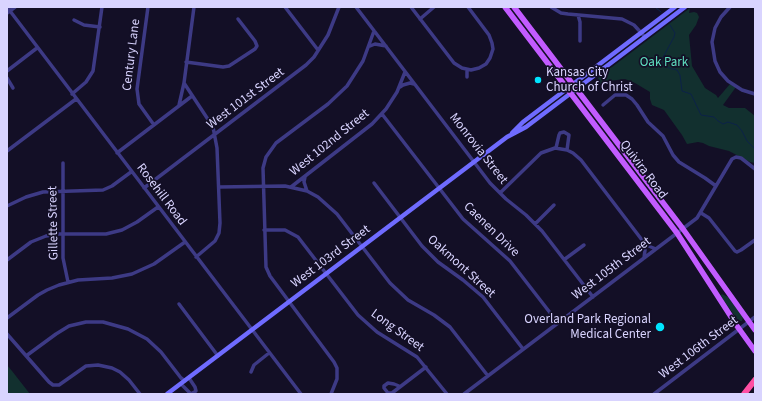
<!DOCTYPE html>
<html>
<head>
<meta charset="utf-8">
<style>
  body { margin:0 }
  #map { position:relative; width:762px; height:401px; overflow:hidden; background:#130f26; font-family:"Source Sans 3",sans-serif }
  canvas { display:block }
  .frame { position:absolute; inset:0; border:8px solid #d9d4ff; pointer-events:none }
</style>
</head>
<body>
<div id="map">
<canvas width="762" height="401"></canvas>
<div class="frame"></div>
</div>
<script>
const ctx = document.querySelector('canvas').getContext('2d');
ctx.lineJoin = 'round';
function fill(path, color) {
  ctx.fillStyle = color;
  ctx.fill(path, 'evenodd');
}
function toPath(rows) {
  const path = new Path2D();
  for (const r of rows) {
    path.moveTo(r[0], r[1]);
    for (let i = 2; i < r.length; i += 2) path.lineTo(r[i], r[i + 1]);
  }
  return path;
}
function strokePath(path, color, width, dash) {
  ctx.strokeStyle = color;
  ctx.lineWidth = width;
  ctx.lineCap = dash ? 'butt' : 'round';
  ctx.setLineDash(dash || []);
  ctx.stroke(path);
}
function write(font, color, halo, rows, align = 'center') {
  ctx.font = font + ' "Source Sans 3",sans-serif';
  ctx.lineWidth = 3.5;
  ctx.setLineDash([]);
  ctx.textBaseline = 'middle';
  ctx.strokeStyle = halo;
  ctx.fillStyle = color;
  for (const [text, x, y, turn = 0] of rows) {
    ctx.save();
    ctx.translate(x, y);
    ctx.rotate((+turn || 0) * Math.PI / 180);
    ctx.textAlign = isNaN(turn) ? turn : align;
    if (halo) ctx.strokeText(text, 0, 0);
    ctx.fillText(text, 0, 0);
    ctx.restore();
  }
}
fill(toPath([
  [690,8,689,13,694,12,697,13,699,17,696,25,689,35,692,66,705,88,716,95,718,98,730,84,736,87,723,105,729,108,745,108,755,116,755,163,750,162,729,151,709,146,703,143,698,142,687,144,682,135,664,110,652,105,650,99,650,92,635,83,625,79,609,81,601,85,600,83,598,78,606,70,612,67],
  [722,294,728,297,740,312,743,317,742,321,740,321,737,319,722,298,721,295],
  [7,365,12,371,30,394,7,394]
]), '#12302f');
strokePath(toPath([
  [655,7,661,12],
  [670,25,675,33,674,37,661,61,669,68,677,70,680,75,682,91,691,94,701,115,714,117,718,121,723,124,728,122,737,125,742,131,747,141,755,149]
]), '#0c2248', 1);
strokePath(toPath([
  [7,7,301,394],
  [148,7,137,89,139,104,154,125],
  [194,7,184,83,213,127,217,148,220,223,219,233,215,241,196,257],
  [285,7,318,50],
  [356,7,490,183,506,199,526,215,542,231,593,297],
  [411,7,454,63,462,68,471,70,479,68,486,64,490,58,493,49,492,43,489,35,468,7],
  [551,7,561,13,568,14,622,19,634,25,645,37],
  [730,7,721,17,715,28,712,42,715,61,720,72,728,81,742,90,755,94],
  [578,15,580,22,580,41],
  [420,19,434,7],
  [74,20,84,25,100,27],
  [370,46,375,44,386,46],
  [186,62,223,67,229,66,255,49,257,46,255,41,238,19],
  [7,71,37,48],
  [467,77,467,70],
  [7,78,13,88],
  [400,87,403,85,410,83,414,84],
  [72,94,86,82,93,71,102,7],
  [179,105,184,83],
  [603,105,615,95,626,95,632,99,637,105,648,122,663,136,673,155,679,162,705,178,716,186],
  [382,114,463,219,510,261,558,323],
  [556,148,559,135,560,133,564,132,569,135,567,150],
  [7,151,76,99],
  [117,153,192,96],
  [63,163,63,258,68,282],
  [305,177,304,182,307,191],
  [374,183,422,246,438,262,463,280,483,297,523,349],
  [219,187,285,186,307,191,318,197,337,214,390,283,408,300,434,315,450,327,488,376],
  [291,187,372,124,386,109,397,92,405,72],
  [144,188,306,65,314,57,328,35,339,7],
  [500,193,541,153,555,148,567,150,573,153,581,160,642,240,646,245,656,249],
  [7,206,26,197,43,192,103,190,112,186,131,172],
  [701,213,709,218,735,251,737,252,741,250,755,240],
  [535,224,554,205],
  [264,230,285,230,298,237,358,315,377,332,417,357,447,394],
  [643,243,645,250,644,258],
  [565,259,584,245],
  [7,260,31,242,46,236,58,234,106,234,122,230,137,222,158,207],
  [179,304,218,356],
  [7,318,38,295,47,290,59,285,78,280,112,278,132,274,154,264,185,242],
  [7,334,49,382,53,385,59,385,86,366,98,365,112,368,120,372,129,380,140,394],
  [26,356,56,334,69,326,86,322,103,322,128,329,147,339,161,352,181,378,185,381],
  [251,372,254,365,269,353],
  [189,378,195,387,196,391,191,394],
  [181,384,191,394],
  [399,386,394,384,388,383,384,386,384,388,388,393,392,393,426,367],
  [331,394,337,379,337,368,334,362,270,276,266,267,263,168,266,157,276,143,328,104,347,86,363,61,374,31],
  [464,394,697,218,732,159,736,157,741,158,755,169],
  [654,394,755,317]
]), '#3d3a85', 3.5);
strokePath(toPath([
  [7,13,15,7]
]), '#3d3a85', 4);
strokePath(toPath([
  [512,133,523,122,675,7],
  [167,394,507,137,526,127,685,7]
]), '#6f6bff', 4.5);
strokePath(toPath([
  [505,7,677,233,737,326,755,351],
  [514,7,683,229,755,330]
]), '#c25bff', 5.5);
strokePath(toPath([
  [744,394,755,380]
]), '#ff4fa3', 6);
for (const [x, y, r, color] of [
  [538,80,4,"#00e5ff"],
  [660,327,5,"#00e5ff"]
]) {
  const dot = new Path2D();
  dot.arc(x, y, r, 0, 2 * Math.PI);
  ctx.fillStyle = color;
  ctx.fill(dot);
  strokePath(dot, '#130f26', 1.5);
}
write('13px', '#d9d4ff', '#130f26', [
  ["Century Lane",132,55,-83],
  ["West 101st Street",246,99,-37],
  ["West 102nd Street",330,143,-39],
  ["Monrovia Street",478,149,52],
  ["Quivira Road",643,170,53],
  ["Rosehill Road",161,195,53],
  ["Gillette Street",54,223,-91],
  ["Caenen Drive",491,230,44],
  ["West 103rd Street",331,257,-37],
  ["Oakmont Street",461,267,42],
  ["West 105th Street",612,269,-37],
  ["Long Street",397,331,36],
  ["West 106th Street",699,348,-37]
]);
write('13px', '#5fe0c0', '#130f26', [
  ["Oak Park",664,63]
]);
write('13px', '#d9d4ff', '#130f26', [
  ["Kansas City",546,73],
  ["Church of Christ",546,88],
  ["Overland Park Regional",651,320,"right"],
  ["Medical Center",651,335,"right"]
], 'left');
</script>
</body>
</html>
